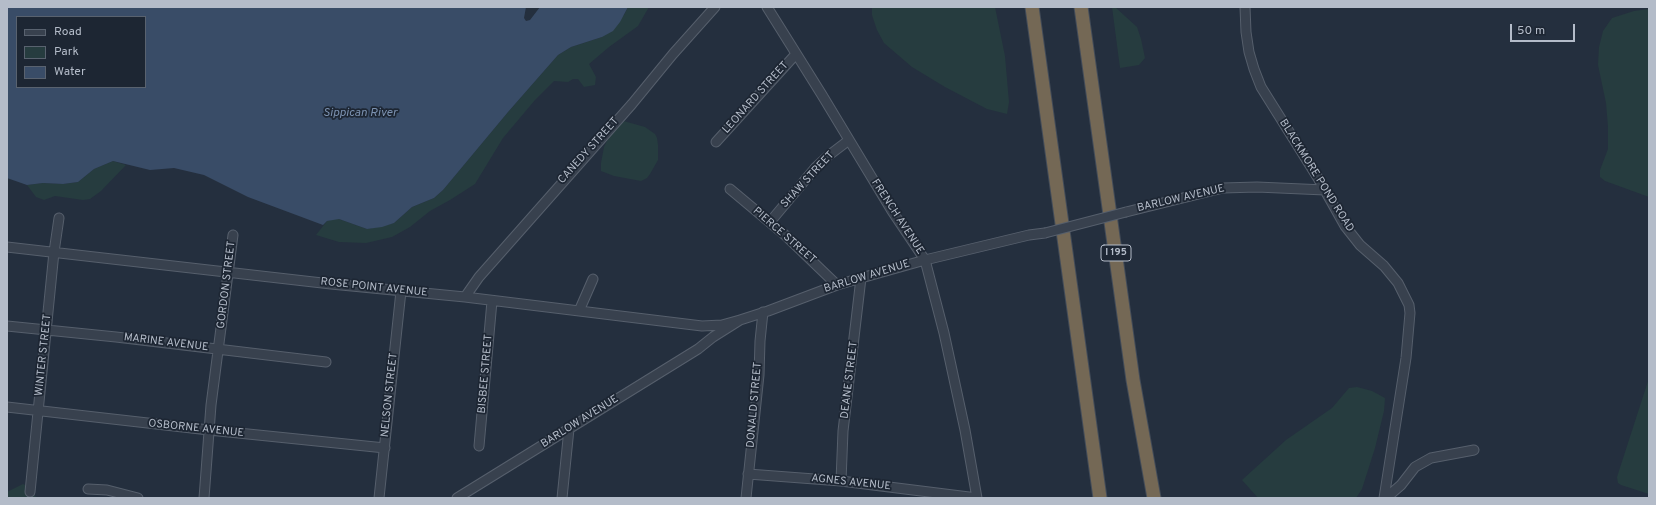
<!DOCTYPE html>
<html>
<head>
<meta charset="utf-8">
<style>
  body { margin:0 }
  #map { position:relative; width:1656px; height:505px; overflow:hidden; background:#242f3e; font-family:Overpass,sans-serif }
  canvas { display:block }
  .frame { position:absolute; inset:0; border:8px solid #b4bcc9; pointer-events:none }
  .legend { position:absolute; left:16px; top:16px; width:130px; height:72px; box-sizing:border-box; background:#1d2633; border:1px solid #59626f; margin:0; padding:5px 7px; list-style:none; font-size:12px; color:#b4bcc9 }
  .legend li { display:flex; align-items:center; gap:8px; height:20px }
  .legend b { width:20px; border:1px solid #59626f }
  .scale { position:absolute; left:1510px; top:24px; width:65px; height:18px; box-sizing:border-box; border:2px solid #b4bcc9; border-top:0; padding-left:5px; font-size:12px; line-height:14px; white-space:nowrap; color:#b4bcc9; -webkit-text-stroke:3px #1d2633; paint-order:stroke }
</style>
</head>
<body>
<div id="map">
<canvas width="1656" height="505"></canvas>
<div class="frame"></div>
<ul class="legend">
<li><b style="height:5px;background:#38414e"></b>Road</li>
<li><b style="height:11px;background:#263c3f"></b>Park</li>
<li><b style="height:11px;background:#394c67"></b>Water</li>
</ul>
<div class="scale">50 m</div>
</div>
<script>
const ctx = document.querySelector('canvas').getContext('2d');
ctx.lineJoin = 'round';
function fill(path, color) {
  ctx.fillStyle = color;
  ctx.fill(path, 'evenodd');
}
function toPath(rows) {
  const path = new Path2D();
  for (const r of rows) {
    path.moveTo(r[0], r[1]);
    for (let i = 2; i < r.length; i += 2) path.lineTo(r[i], r[i + 1]);
  }
  return path;
}
function strokePath(path, color, width, dash) {
  ctx.strokeStyle = color;
  ctx.lineWidth = width;
  ctx.lineCap = dash ? 'butt' : 'round';
  ctx.setLineDash(dash || []);
  ctx.stroke(path);
}
function write(font, color, halo, rows, align = 'center') {
  ctx.font = font + ' Overpass,sans-serif';
  ctx.lineWidth = 3.5;
  ctx.setLineDash([]);
  ctx.textBaseline = 'middle';
  ctx.strokeStyle = halo;
  ctx.fillStyle = color;
  for (const [text, x, y, turn = 0] of rows) {
    ctx.save();
    ctx.translate(x, y);
    ctx.rotate((+turn || 0) * Math.PI / 180);
    ctx.textAlign = isNaN(turn) ? turn : align;
    if (halo) ctx.strokeText(text, 0, 0);
    ctx.fillText(text, 0, 0);
    ctx.restore();
  }
}
fill(toPath([
  [628,7,649,7,638,26,609,47,589,64,596,77,595,85,584,87,578,79,573,79,568,82,554,81,535,100,503,138,475,184,450,200,430,211,410,227,392,237,366,243,339,242,316,235,327,221,333,219,339,219,367,229,394,223,412,207,434,198,443,190,508,112,558,55,571,47,602,37,624,15],
  [872,7,995,7,1005,56,1009,102,1007,114,987,109,945,87,912,67,884,43,877,30,872,15],
  [1112,7,1115,7,1137,27,1141,39,1145,58,1139,65,1120,68],
  [1649,9,1649,197,1605,181,1600,177,1600,170,1608,149,1608,127,1606,103,1598,65,1599,47,1603,31,1612,18,1634,11],
  [620,120,645,127,655,134,657,138,658,145,658,160,650,174,647,178,641,181,614,176,601,171,601,163,604,147,607,141],
  [113,161,126,165,101,191,90,199,83,200,55,196,44,200,36,197,27,185,43,183,63,184,78,182,94,169],
  [1649,378,1649,494,1621,485,1618,483,1617,477],
  [1357,387,1372,391,1385,398,1384,411,1375,448,1362,489,1356,498,1258,498,1242,480,1286,440,1332,408,1349,388],
  [23,484,27,486,35,496,38,498,7,498,7,492]
]), '#263c3f');
fill(toPath([
  [7,7,526,7,524,18,526,21,530,20,540,7,628,7,620,22,613,31,602,37,571,47,558,55,508,112,443,190,434,198,412,207,394,223,382,227,367,229,339,219,327,221,323,225,248,197,204,175,174,168,150,170,113,161,94,169,78,182,63,184,43,183,27,185,7,178],
  [17,17,145,17,145,87,17,87]
]), '#394c67');
const minor = toPath([
  [767,7,822,95,892,211,925,260,944,333,965,430,977,498],
  [1245,7,1246,32,1249,52,1254,69,1261,87,1318,178,1345,226,1360,245,1384,266,1398,283,1409,305,1410,313,1406,358,1384,498],
  [716,142,796,54],
  [730,189,785,235,837,285],
  [1126,212,1223,188,1257,187,1325,190],
  [770,222,816,167,828,156,849,140],
  [7,247,331,284,465,297,702,326,722,325,740,320],
  [465,297,479,277,632,104,673,54,715,7],
  [579,311,593,279],
  [7,326,116,337,326,362],
  [7,407,209,430,385,448],
  [479,446,492,301],
  [748,474,841,481,977,498],
  [841,481,843,431,861,278],
  [88,489,107,490,138,498],
  [30,492,54,252,59,218],
  [204,498,211,405,233,235],
  [379,498,401,291],
  [457,498,698,349,713,337,740,320,768,311,837,285,861,278,925,260,1029,235,1045,233],
  [562,498,569,429],
  [746,498,759,375,760,341,763,312],
  [1386,498,1401,485,1415,467,1431,458,1474,450]
]);
const highway = toPath([
  [1032,7,1100,498],
  [1081,7,1133,380,1154,498]
]);
strokePath(minor, '#565f6c', 11);
strokePath(highway, '#434c59', 15);
strokePath(minor, '#38414e', 9);
strokePath(highway, '#746855', 13);
const minorBridge = toPath([
  [1045,233,1126,212]
]);
strokePath(minorBridge, '#565f6c', 11, []);
strokePath(minorBridge, '#38414e', 9);
for (const [x, y, w] of [
  [1116,253,30]
]) {
  const box = new Path2D();
  box.roundRect(x - w / 2, y - 8, w, 16, 3);
  ctx.fillStyle = '#1d2633';
  ctx.fill(box);
  strokePath(box, '#b4bcc9', 1);
}
write('bold 10px', '#b4bcc9', null, [
  ["I 195",1116,253]
]);
write('11px', '#b4bcc9', '#1d2633', [
  ["LEONARD STREET",756,98,-48],
  ["CANEDY STREET",589,151,-48],
  ["BLACKMORE POND ROAD",1316,176,58],
  ["SHAW STREET",808,180,-47],
  ["BARLOW AVENUE",1181,199,-13],
  ["FRENCH AVENUE",897,217,57],
  ["PIERCE STREET",784,236,41],
  ["BARLOW AVENUE",867,277,-17],
  ["GORDON STREET",227,285,-83],
  ["ROSE POINT AVENUE",374,288,6],
  ["MARINE AVENUE",166,343,7],
  ["WINTER STREET",44,355,-84],
  ["BISBEE STREET",486,374,-85],
  ["DEANE STREET",850,380,-83],
  ["NELSON STREET",390,395,-84],
  ["DONALD STREET",755,405,-85],
  ["BARLOW AVENUE",580,422,-32],
  ["OSBORNE AVENUE",196,429,6],
  ["AGNES AVENUE",851,483,6]
]);
write('italic 12px', '#7c92b1', '#1d2633', [
  ["Sippican River",360,114]
]);
</script>
</body>
</html>
